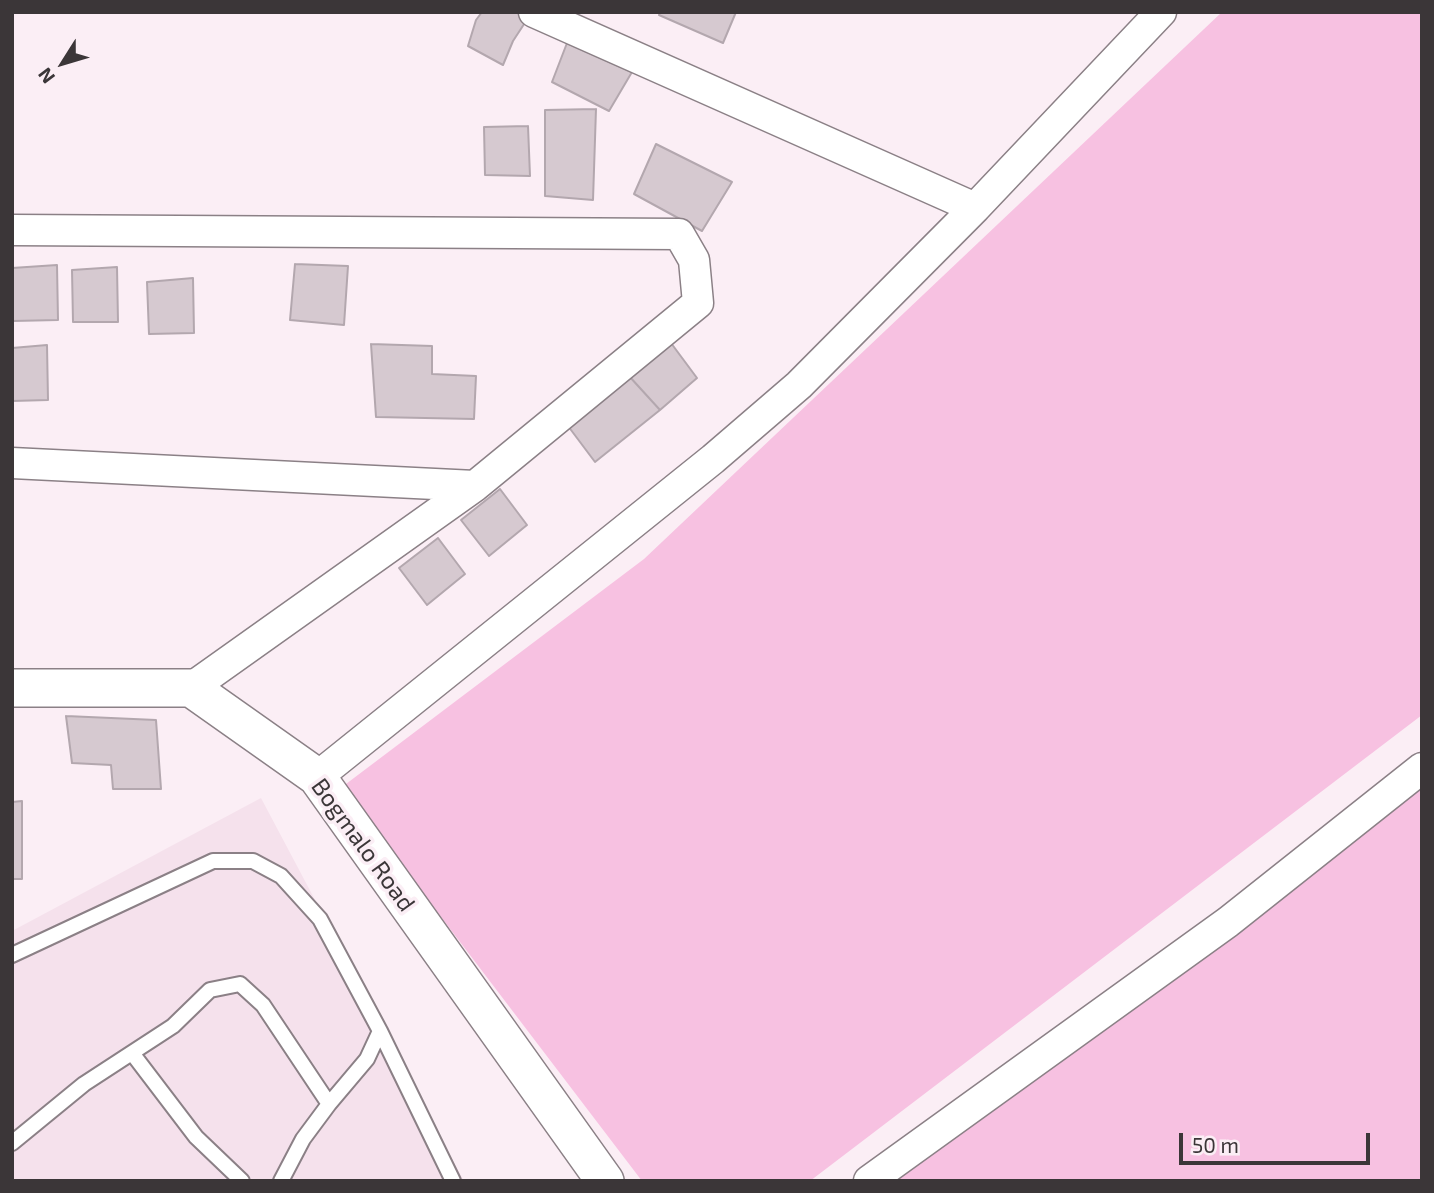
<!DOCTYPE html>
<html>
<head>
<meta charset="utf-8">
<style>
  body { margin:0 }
  #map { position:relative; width:1434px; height:1193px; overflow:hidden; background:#fbeef5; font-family:"Exo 2",sans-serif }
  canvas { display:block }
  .frame { position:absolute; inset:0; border:14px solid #3b3638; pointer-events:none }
  .north { position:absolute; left:28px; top:28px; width:70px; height:70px; -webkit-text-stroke:5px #fbeef5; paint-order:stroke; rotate:233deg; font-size:19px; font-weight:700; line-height:28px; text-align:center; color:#3b3638 }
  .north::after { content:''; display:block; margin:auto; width:24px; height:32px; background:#3b3638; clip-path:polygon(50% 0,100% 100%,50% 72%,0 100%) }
  .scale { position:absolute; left:1179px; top:1133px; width:191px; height:32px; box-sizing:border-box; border:4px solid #3b3638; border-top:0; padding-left:9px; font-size:21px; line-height:24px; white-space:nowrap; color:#3b3638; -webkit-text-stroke:5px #fbeef5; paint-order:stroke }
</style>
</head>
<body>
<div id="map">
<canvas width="1434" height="1193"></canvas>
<div class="frame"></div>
<div class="north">N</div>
<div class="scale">50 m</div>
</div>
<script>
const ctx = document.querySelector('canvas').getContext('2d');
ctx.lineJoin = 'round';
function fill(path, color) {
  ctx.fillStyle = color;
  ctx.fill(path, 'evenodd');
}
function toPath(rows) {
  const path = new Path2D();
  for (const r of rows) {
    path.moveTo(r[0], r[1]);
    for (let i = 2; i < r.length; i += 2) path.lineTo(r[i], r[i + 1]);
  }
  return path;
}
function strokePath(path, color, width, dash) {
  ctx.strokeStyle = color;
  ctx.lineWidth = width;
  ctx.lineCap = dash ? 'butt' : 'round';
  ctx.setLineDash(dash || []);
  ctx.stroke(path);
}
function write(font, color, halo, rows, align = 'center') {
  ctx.font = font + ' "Exo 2",sans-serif';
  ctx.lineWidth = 7;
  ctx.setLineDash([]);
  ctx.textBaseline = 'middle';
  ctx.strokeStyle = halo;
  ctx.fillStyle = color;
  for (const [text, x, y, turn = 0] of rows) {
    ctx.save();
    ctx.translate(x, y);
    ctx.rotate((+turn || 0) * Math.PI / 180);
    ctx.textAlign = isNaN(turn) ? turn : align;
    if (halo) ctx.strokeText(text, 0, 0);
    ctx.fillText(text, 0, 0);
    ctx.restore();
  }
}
fill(toPath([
  [261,798,464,1181,12,1181,12,931]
]), '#f5e1ec');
fill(toPath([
  [1222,12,1422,12,1422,715,810,1181,642,1181,342,787,644,559],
  [1422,775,1422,1181,894,1181]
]), '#f7c1e1');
const building = toPath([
  [482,12,524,12,530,15,513,41,503,65,468,46,476,20,482,12],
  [660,12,736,12,723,43,659,15,660,12],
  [567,43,632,72,609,111,552,82,567,43],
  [596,109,593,200,545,196,545,110,596,109],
  [528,126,530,176,485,175,484,127,528,126],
  [656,144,732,182,702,231,634,194,656,144],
  [295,264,348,266,344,325,290,320,295,264],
  [57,265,58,320,13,321,12,268,57,265],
  [117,267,118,322,73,322,72,270,117,267],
  [193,278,194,333,149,334,147,282,193,278],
  [671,343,697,378,660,410,629,376,671,343],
  [371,344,432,346,432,374,476,376,474,419,376,417,371,344],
  [47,345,48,400,12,401,12,348,47,345],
  [629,376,660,410,595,462,568,426,629,376],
  [500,489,527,525,489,556,461,520,500,489],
  [438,538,465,574,427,605,399,568,438,538],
  [66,716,156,720,161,789,113,789,111,765,72,763,66,716],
  [22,801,22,879,12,879,12,802,22,801]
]);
fill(building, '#d6c9d0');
strokePath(building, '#b3a7ae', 2);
const service = toPath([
  [12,955,213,861,253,861,281,876,320,919,380,1031,453,1181],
  [132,1053,196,1137,242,1181],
  [12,1143,84,1084,173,1026,210,990,240,984,263,1005,329,1104],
  [281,1181,303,1139,329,1104,367,1059,380,1031]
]);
const minor = toPath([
  [534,12,975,208],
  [12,230,679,234,694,260,698,303,475,486,191,688],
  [12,463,475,486],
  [317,777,713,459,799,385,975,208,1161,12],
  [869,1181,1228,922,1422,768]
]);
const tertiary = toPath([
  [12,688,191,688,317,777,605,1181]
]);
strokePath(service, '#8b8086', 18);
strokePath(minor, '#8b8086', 33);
strokePath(tertiary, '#8b8086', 40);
strokePath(service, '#fff', 14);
strokePath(minor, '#fff', 30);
strokePath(tertiary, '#fff', 37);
write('24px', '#3b3638', '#fbeef5', [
  ["Bogmalo Road",363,845,54]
]);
</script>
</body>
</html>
